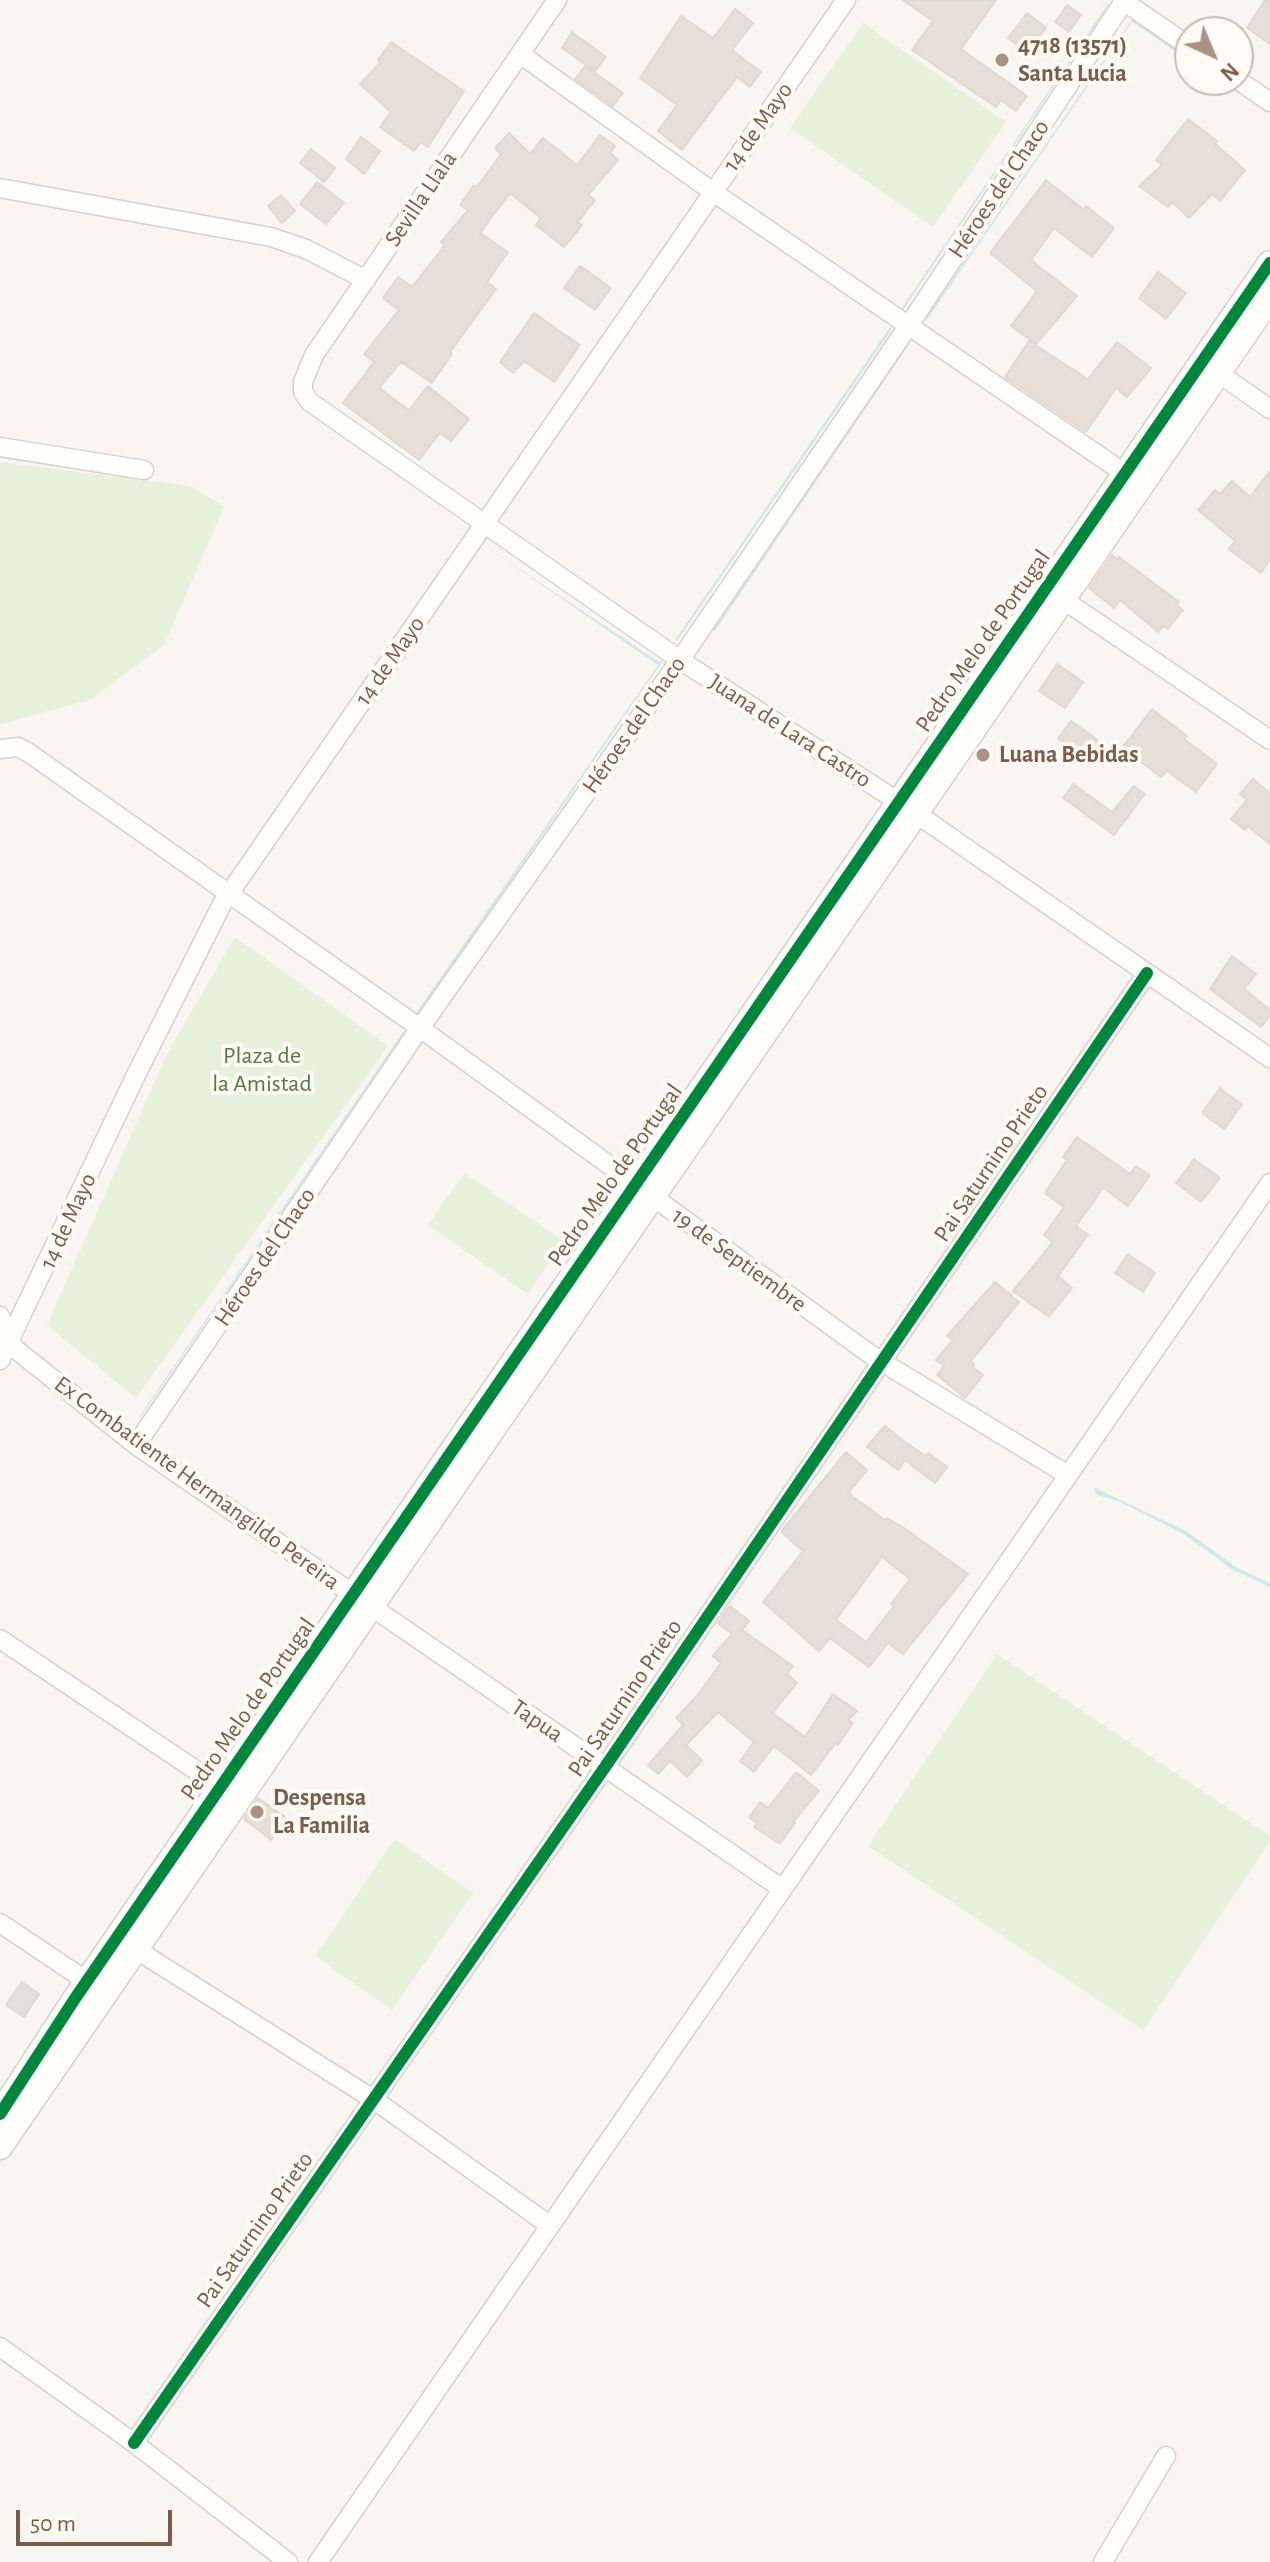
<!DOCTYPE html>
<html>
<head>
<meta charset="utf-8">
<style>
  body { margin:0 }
  #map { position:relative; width:1270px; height:2562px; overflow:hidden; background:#f9f5f0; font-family:"Alegreya Sans",sans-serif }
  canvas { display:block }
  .north { position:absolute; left:1174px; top:16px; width:80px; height:80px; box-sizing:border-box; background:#fffaf3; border:2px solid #cabbb1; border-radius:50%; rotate:136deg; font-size:22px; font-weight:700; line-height:32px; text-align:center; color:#7a5c4d }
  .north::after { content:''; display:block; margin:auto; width:28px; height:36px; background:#a69286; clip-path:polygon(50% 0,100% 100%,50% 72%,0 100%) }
  .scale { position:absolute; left:16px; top:2510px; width:156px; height:36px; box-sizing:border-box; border:4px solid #7a5c4d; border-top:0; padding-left:10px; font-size:24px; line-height:28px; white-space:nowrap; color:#7a5c4d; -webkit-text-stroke:6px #fffaf3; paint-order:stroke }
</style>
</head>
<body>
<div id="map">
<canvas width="1270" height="2562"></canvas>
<div class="north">N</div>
<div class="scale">50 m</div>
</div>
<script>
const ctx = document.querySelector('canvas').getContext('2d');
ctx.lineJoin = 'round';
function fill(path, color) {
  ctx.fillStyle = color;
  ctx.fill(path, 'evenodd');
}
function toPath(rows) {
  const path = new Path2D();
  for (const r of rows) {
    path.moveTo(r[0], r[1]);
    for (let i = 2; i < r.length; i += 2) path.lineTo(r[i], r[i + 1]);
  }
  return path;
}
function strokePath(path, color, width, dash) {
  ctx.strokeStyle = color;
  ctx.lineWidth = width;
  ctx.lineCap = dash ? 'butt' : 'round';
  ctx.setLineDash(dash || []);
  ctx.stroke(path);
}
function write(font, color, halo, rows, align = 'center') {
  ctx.font = font + ' "Alegreya Sans",sans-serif';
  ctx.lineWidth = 8;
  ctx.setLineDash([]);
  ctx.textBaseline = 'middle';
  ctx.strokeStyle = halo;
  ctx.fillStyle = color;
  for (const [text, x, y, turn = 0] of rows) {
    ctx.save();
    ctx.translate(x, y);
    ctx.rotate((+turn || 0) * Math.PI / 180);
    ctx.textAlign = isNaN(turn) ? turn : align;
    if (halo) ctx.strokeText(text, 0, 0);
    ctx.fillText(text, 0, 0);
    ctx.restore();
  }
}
fill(toPath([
  [863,23,1006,122,933,227,790,128],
  [0,462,191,486,224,507,164,645,90,700,0,724],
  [235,937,388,1046,136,1398,47,1325,167,1054],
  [464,1173,564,1241,528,1294,428,1225],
  [997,1654,1270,1836,1270,1842,1143,2030,868,1846],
  [395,1839,473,1893,392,2010,315,1956]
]), '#e7f0db');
fill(toPath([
  [1100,0,1109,5,903,310,901,309,1107,5],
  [1133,18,1190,58,1190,61,1132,22,926,321,925,319],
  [890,327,892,329,677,641,675,640],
  [910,339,912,340,715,631,712,629],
  [488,548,659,662,663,661,418,1015,416,1013,658,665],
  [403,1032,404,1033,140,1418,139,1417],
  [1095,1488,1186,1531,1236,1567,1270,1583,1270,1587,1233,1570,1185,1535,1121,1502,1098,1495,1094,1491]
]), '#d0e8ea');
const building = toPath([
  [903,0,996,0,961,49,1027,96,1016,111,1001,100,996,107,912,50,933,21,903,0],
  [1265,0,1270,0,1270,44,1247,28,1265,0],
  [1067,5,1081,15,1069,32,1055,22,1067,5],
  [735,9,753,23,732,50,761,72,750,87,737,77,682,150,658,131,677,105,640,78,681,16,713,38,735,9],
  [1027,13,1046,28,1027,53,1008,38,1027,13],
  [572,32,606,57,595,71,562,48,572,32],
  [391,42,464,91,428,147,421,142,414,151,380,127,391,112,360,84,381,62,378,60,391,42],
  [585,66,623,93,613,106,575,79,585,66],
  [1188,119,1217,141,1215,144,1245,170,1220,201,1212,194,1189,218,1172,202,1168,207,1139,186,1162,165,1156,160,1188,119],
  [509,133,530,154,543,138,577,165,600,135,615,146,610,153,618,160,588,195,595,200,578,222,582,225,564,247,536,225,541,218,510,193,480,233,508,252,487,282,496,289,450,352,452,354,432,383,401,362,379,388,409,410,428,386,469,419,451,441,440,433,419,460,343,403,374,362,364,354,399,310,383,298,398,277,412,287,445,245,441,242,468,210,460,205,474,185,477,187,501,154,495,148,509,133],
  [361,137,380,151,364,174,346,159,361,137],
  [311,149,335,168,324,182,300,163,311,149],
  [1046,180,1084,210,1086,206,1114,228,1092,257,1054,228,1031,260,1077,296,1036,344,1011,326,1037,291,990,253,1046,180],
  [317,182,344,203,326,224,300,204,317,182],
  [281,195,295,211,282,223,268,206,281,195],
  [580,266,611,288,595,310,564,288,580,266],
  [1158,272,1186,293,1166,319,1139,298,1158,272],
  [534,313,580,345,554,382,524,361,513,373,500,362,534,313],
  [1029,341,1088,379,1117,342,1151,368,1127,397,1116,388,1086,432,1005,377,1029,341],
  [1270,471,1270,559,1261,573,1229,549,1235,541,1198,510,1215,490,1220,494,1232,481,1250,497,1270,471],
  [1112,555,1117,560,1119,557,1179,602,1176,605,1183,610,1168,629,1163,626,1158,632,1120,600,1114,608,1089,588,1112,555],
  [1057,664,1083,682,1065,708,1039,691,1057,664],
  [1152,709,1187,736,1184,739,1217,764,1196,792,1167,771,1161,777,1122,748,1152,709],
  [1071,721,1099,741,1086,758,1058,738,1071,721],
  [1253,779,1270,793,1270,844,1248,826,1245,830,1231,819,1247,800,1240,794,1253,779],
  [1073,784,1112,812,1134,786,1145,794,1114,835,1063,798,1073,784],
  [1232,956,1256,974,1244,989,1270,1010,1270,1016,1261,1027,1210,989,1232,956],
  [1220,1088,1242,1105,1224,1129,1202,1113,1220,1088],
  [1077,1137,1130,1174,1136,1166,1150,1175,1128,1206,1103,1188,1076,1226,1088,1235,1058,1276,1072,1288,1049,1317,1013,1291,1053,1242,1044,1235,1064,1207,1045,1193,1067,1160,1063,1157,1077,1137],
  [1194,1159,1220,1178,1201,1202,1176,1183,1194,1159],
  [1128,1254,1155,1273,1143,1292,1115,1273,1128,1254],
  [995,1282,1019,1302,971,1361,974,1364,972,1367,983,1375,965,1398,937,1375,944,1366,936,1360,953,1340,947,1336,995,1282],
  [885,1426,906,1443,926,1456,928,1453,947,1467,935,1483,905,1460,898,1470,867,1447,885,1426],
  [846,1452,867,1470,848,1493,885,1520,887,1518,904,1528,968,1574,903,1654,888,1643,869,1667,830,1638,819,1651,763,1602,803,1551,781,1532,846,1452],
  [882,1557,910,1579,891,1604,894,1606,866,1642,836,1620,882,1557],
  [730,1606,749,1621,742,1630,793,1666,787,1674,797,1683,773,1712,774,1714,805,1737,833,1694,857,1711,848,1720,853,1723,838,1745,836,1743,811,1775,774,1746,754,1772,740,1761,754,1742,718,1712,686,1745,702,1760,687,1777,670,1761,658,1774,648,1765,683,1725,676,1718,697,1696,721,1663,713,1656,732,1634,718,1623,730,1606],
  [796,1772,819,1791,793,1822,795,1823,780,1844,754,1827,757,1823,749,1817,760,1802,768,1808,796,1772],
  [258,1798,288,1819,271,1840,244,1819,258,1798],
  [22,1982,39,1994,24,2017,6,2005,22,1982]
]);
fill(building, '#e6ded7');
strokePath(building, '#e2d8d2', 2);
const minor = toPath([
  [557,0,314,355,303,382,303,392,310,402,680,660,908,808,1270,1058],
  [1122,0,1190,47],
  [520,54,713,192,1133,479],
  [1238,80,1270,102],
  [0,188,271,237,306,249,366,280],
  [1211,368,1270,409],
  [0,447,144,470],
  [1055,594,1270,740],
  [0,749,18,747,29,753,420,1028,874,1357,1068,1475],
  [0,1316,14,1348,136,1445,781,1888],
  [0,1360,136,1075,222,904,846,0],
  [136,1445,420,1028,680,660,909,325,1125,0],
  [0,1639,230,1793],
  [0,1923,97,1988],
  [137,1950,373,2099,549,2225],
  [0,2347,134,2443,288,2562],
  [134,2443,605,1767,1147,973],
  [318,2562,1270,1183],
  [1103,2562,1166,2456]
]);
const tertiary = toPath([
  [0,2114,76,1997,1270,263],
  [0,2147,1270,298]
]);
strokePath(minor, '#d7d1cb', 21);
strokePath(tertiary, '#d7d1cb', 27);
strokePath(minor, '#fefefd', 18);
strokePath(tertiary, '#fefefd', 24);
strokePath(toPath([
  [0,2114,76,1997,1270,263],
  [134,2443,605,1767,1147,973]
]), '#00873e', 12);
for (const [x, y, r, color] of [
  [1002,60,8,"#a69286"],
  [983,755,8,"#a69286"],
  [257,1812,8,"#a69286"]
]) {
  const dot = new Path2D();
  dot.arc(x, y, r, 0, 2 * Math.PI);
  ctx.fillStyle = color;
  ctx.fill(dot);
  strokePath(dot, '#fffaf3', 3);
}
write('bold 24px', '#7a5c4d', '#fffaf3', [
  ["4718 (13571)",1018,46],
  ["Santa Lucia",1018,74],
  ["Luana Bebidas",999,755],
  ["Despensa",273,1798],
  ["La Familia",273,1826]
], 'left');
write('24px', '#7a5c4d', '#fffaf3', [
  ["14 de Mayo",758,127,-55],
  ["Héroes del Chaco",999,189,-56],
  ["Sevilla Llala",421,199,-56],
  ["Pedro Melo de Portugal",983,641,-55],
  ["14 de Mayo",390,661,-55],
  ["Héroes del Chaco",634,725,-55],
  ["Juana de Lara Castro",790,731,33],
  ["Pai Saturnino Prieto",991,1163,-56],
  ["Pedro Melo de Portugal",615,1175,-55],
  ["14 de Mayo",68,1221,-65],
  ["Héroes del Chaco",265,1257,-56],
  ["19 de Septiembre",739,1260,36],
  ["Ex Combatiente Hermangildo Pereira",197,1483,36],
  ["Pai Saturnino Prieto",625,1698,-56],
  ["Pedro Melo de Portugal",248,1709,-55],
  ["Tapua",537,1721,34],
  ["Pai Saturnino Prieto",255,2230,-55]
]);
write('24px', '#537a41', '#fffaf3', [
  ["Plaza de",262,1056],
  ["la Amistad",262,1084]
]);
</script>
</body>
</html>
